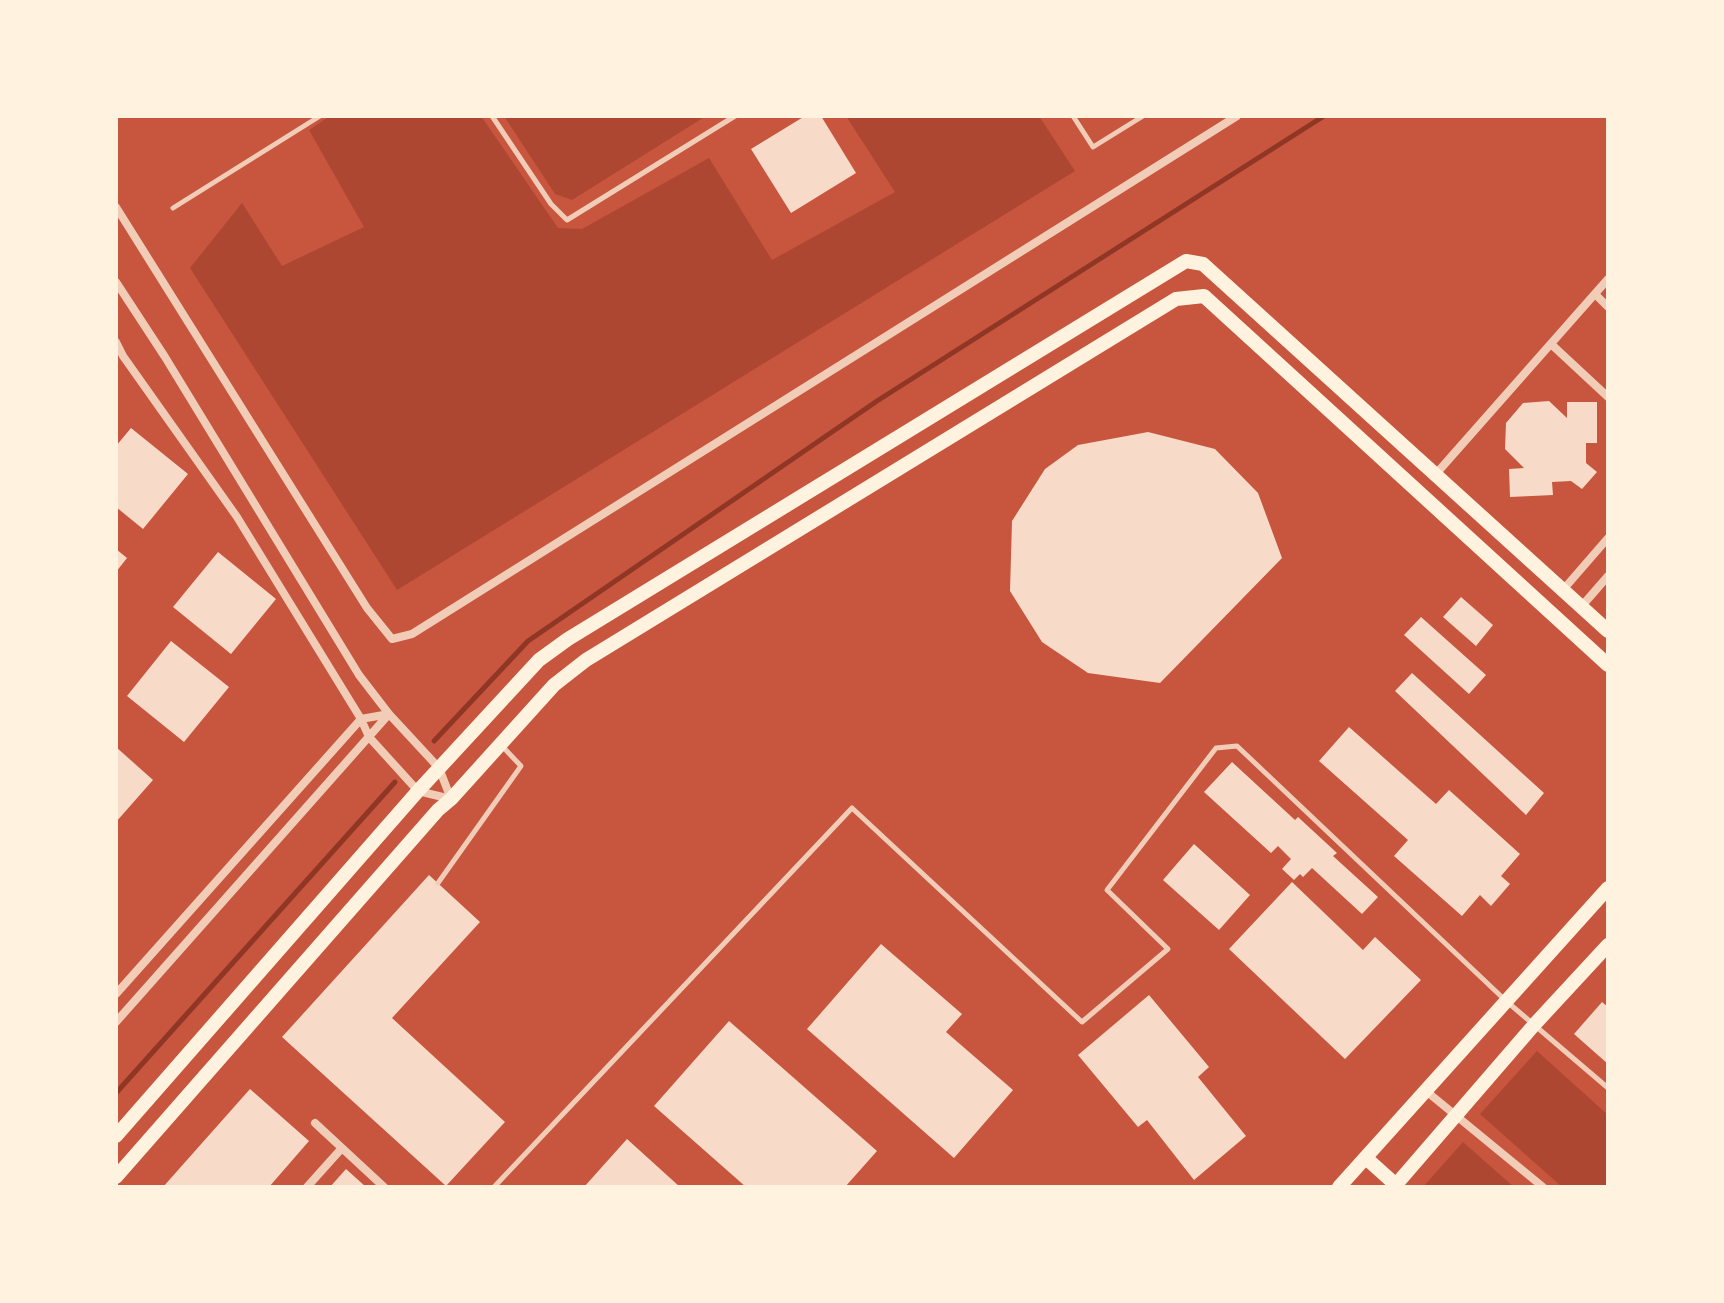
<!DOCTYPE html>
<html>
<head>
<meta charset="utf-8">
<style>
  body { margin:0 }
  #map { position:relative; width:1724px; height:1303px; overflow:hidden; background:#c8553d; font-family:Mulish,sans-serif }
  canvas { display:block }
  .frame { position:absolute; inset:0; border:118px solid #fff3e0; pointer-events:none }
</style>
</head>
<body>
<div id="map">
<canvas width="1724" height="1303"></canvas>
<div class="frame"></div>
</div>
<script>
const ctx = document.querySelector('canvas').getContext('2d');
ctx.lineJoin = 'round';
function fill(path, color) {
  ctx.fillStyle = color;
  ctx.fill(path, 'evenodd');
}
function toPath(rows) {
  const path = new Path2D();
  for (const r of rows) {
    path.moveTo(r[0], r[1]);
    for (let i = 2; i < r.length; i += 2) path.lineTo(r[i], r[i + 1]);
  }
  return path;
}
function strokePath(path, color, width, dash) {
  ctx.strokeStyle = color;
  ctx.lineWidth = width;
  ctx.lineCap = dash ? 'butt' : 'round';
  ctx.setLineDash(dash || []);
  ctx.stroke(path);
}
fill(toPath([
  [330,116,481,116,558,228,582,229,709,158,772,260,895,192,846,116,1039,116,1075,171,397,590,190,268,242,203,282,266,364,227,309,130],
  [504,116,706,116,572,200,555,194],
  [1537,1051,1608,1115,1608,1187,1562,1187,1480,1114],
  [1463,1142,1514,1187,1423,1187]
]), '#ae4732');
strokePath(toPath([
  [434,741,528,641,877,401,1324,116],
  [116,1093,395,782]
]), '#8f3625', 5);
fill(toPath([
  [805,116,821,116,856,173,791,213,751,149],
  [1549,401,1567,418,1567,402,1597,402,1597,443,1586,443,1586,463,1597,472,1582,489,1571,481,1552,482,1553,495,1510,497,1509,469,1524,468,1505,449,1506,423,1523,403],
  [131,428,188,474,143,529,116,507,116,446],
  [1148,432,1215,449,1258,493,1282,558,1160,683,1088,673,1042,642,1010,591,1012,521,1045,469,1078,445],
  [116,549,127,558,116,572],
  [218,552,276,599,231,654,173,607],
  [1461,597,1493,625,1476,646,1443,617],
  [1421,617,1486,675,1469,694,1404,635],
  [171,641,229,687,184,742,127,696],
  [1412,673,1544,793,1526,815,1395,691],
  [1349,727,1436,804,1449,790,1520,854,1501,876,1510,884,1491,906,1480,895,1462,916,1394,856,1408,840,1319,761],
  [116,747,153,780,116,822],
  [1232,762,1295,820,1298,817,1337,853,1333,856,1378,897,1362,914,1312,868,1303,877,1300,874,1294,880,1282,869,1291,859,1278,846,1271,853,1204,792],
  [1194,844,1250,895,1219,930,1163,880],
  [429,875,480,922,392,1018,505,1122,446,1186,282,1037],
  [1292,882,1363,950,1375,937,1421,980,1345,1059,1229,949],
  [881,944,962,1014,946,1032,1013,1090,954,1158,807,1029],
  [1149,995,1209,1067,1198,1077,1246,1136,1194,1180,1147,1120,1138,1127,1078,1055],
  [1602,1002,1608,1007,1608,1064,1574,1034],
  [729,1021,877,1151,845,1187,746,1187,654,1106],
  [250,1089,309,1141,269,1187,163,1187],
  [627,1139,680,1187,584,1187],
  [346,1169,366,1187,330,1187]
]), '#f7dbc8');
strokePath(toPath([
  [492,116,551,204,567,220,735,116],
  [1073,116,1093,147,1143,116],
  [173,208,320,116],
  [438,883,521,766,502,746],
  [494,1187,852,808,1082,1022,1168,949,1107,890,1216,748,1237,746,1505,1000,1608,1088]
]), '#f1ccb7', 5);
strokePath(toPath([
  [116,207,367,608,392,639,412,634,1237,116],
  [116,282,165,357,359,675,389,714,439,768,451,799,418,791,369,737,361,719,237,517,123,356,116,342],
  [1595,294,1608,307],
  [1551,344,1608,397],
  [1435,475,1608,279],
  [1562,591,1608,538],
  [1581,607,1608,576],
  [116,994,361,719,389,714,116,1022],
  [1426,1091,1543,1187],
  [315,1123,384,1187],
  [307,1187,342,1148]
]), '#f1ccb7', 8);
strokePath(toPath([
  [116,1136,418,791,539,660,568,639,1186,261,1203,264,1608,631],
  [1366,1158,1396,1185],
  [116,1177,438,810,451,799,554,685,586,660,1176,299,1204,296,1608,665],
  [1339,1187,1608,888],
  [1394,1187,1534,1025,1608,945]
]), '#fff3e0', 14);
</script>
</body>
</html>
